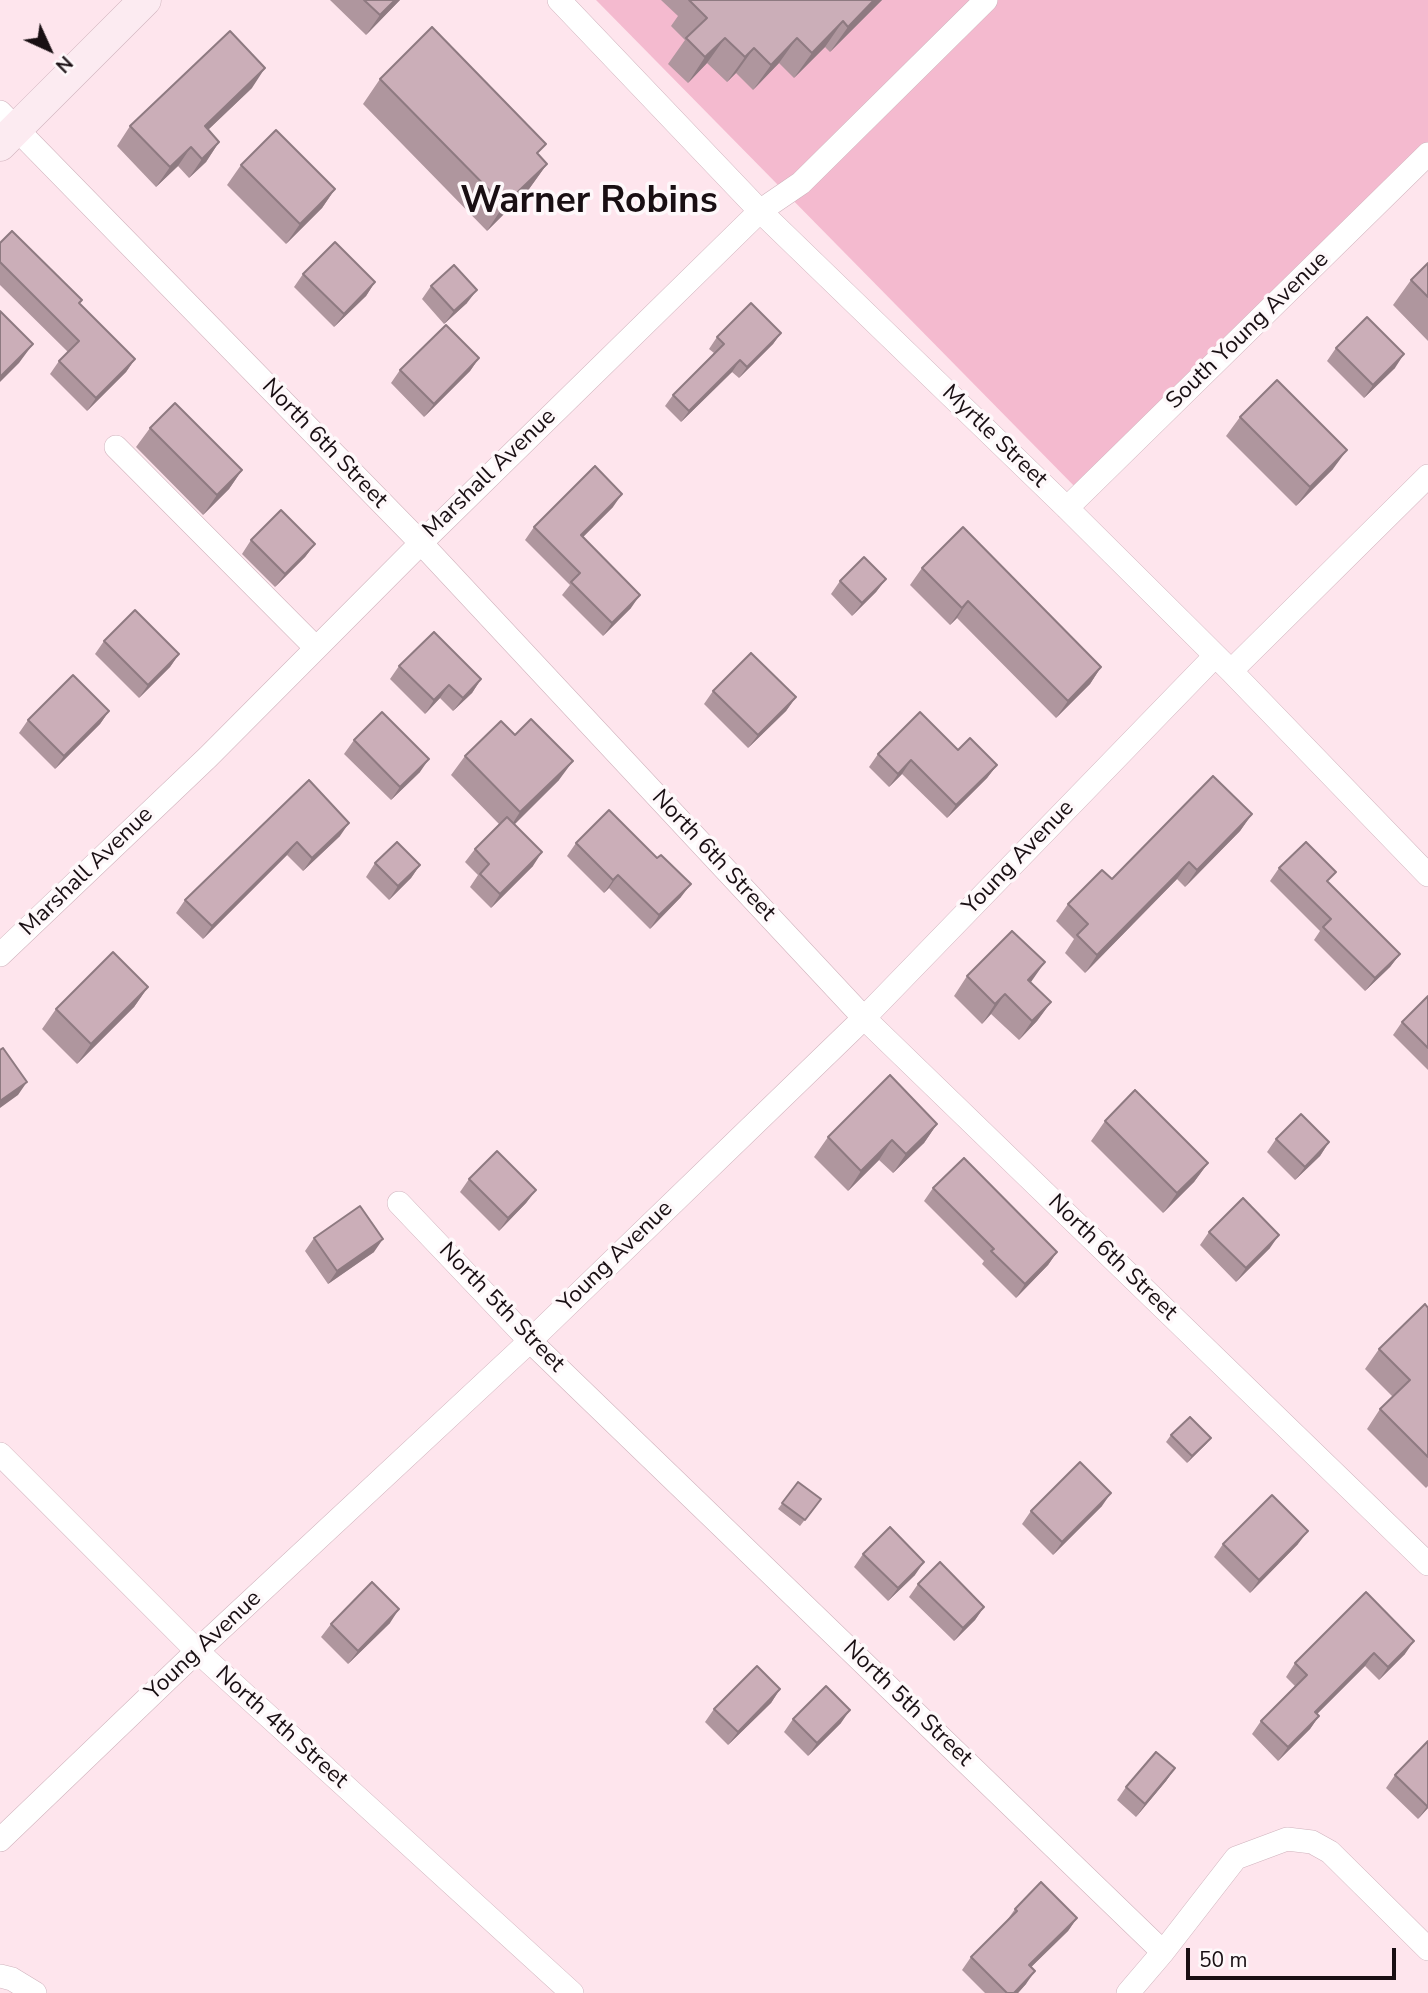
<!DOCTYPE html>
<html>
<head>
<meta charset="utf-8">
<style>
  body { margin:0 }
  #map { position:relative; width:1428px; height:1993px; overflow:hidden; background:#fee5ed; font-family:"Nunito Sans",sans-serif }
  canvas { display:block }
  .north { position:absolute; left:14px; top:14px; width:70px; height:70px; -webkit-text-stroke:5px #fef8fa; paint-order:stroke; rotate:135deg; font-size:19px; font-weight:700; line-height:28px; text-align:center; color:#190f13 }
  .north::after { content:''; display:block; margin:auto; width:24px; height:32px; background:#190f13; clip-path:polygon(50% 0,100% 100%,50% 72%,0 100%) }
  .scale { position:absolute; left:1186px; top:1948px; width:210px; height:32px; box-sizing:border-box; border:4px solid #190f13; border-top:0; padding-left:9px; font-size:21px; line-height:24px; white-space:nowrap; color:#190f13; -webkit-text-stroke:5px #fef8fa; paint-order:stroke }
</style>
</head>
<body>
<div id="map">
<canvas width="1428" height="1993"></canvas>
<div class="north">N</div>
<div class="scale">50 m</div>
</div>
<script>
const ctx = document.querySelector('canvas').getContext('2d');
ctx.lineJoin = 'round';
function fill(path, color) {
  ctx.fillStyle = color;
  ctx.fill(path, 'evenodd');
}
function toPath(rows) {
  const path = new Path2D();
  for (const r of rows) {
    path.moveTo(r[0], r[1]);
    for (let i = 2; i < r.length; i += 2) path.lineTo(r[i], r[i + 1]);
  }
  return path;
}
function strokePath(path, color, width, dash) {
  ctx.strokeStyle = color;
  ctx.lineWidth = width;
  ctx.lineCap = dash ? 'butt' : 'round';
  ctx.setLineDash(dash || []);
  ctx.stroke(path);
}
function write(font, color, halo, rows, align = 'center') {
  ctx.font = font + ' "Nunito Sans",sans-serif';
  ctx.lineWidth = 7;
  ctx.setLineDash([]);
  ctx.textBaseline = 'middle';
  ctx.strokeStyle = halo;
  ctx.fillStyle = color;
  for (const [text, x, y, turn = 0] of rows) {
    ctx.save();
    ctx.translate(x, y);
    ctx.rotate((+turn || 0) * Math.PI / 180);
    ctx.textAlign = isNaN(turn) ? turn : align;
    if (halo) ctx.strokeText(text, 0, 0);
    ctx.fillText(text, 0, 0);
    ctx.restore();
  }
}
fill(toPath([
  [596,0,1428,0,1428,149,1082,494]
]), '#f4bacf');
const minor = toPath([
  [559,0,760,211,1067,508,1231,671,1428,875],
  [0,112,421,543,864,1018,1428,1564],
  [116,447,316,648],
  [1067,508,1428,154],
  [1231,671,1428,476],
  [0,955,208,757,421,543,760,211,801,183,986,0],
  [399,1203,530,1341,1163,1952],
  [0,1454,197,1651,572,1993],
  [0,1840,197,1651,530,1341,864,1018,1215,656],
  [0,1976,12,1979,35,1993],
  [1128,1993,1163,1952,1236,1858,1287,1839,1312,1842,1330,1852,1428,1949]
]);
const secondary = toPath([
  [0,145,145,0]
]);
strokePath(minor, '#d0b3bd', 24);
strokePath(secondary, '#d0b3bd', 33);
strokePath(minor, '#fff', 23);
strokePath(secondary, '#fcebf1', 32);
fill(toPath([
  [330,0,400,0,366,35],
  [661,0,882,0,830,52,825,47,794,78,779,63,753,90,736,73,727,82,707,63,688,83,668,64,685,40,671,26,678,16],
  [380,79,538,155,547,164,529,189,487,231,363,104],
  [252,88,208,130,219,142,206,162,189,178,178,166,156,187,117,146,130,126],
  [241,165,335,189,322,208,286,244,227,185],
  [0,243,82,300,79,304,135,359,126,372,87,411,50,374,59,361,68,352,0,285],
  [1428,263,1428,341,1393,305,1411,280],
  [303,274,375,282,366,296,334,327,294,287],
  [431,286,467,303,444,324,422,299],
  [781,333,773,344,739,378,732,372,681,422,665,406,673,395,714,353,709,349,717,337],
  [1336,348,1395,368,1364,398,1327,361],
  [479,358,470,371,424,417,391,383,400,370],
  [1240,417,1333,469,1296,506,1226,436],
  [150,428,242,470,229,489,203,515,136,447],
  [613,507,583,537,631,608,603,636,562,595,570,585,525,540,534,527],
  [251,540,315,544,305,557,275,587,242,554],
  [922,568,1101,667,1090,684,1056,718,957,618,950,625,910,585],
  [886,579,876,592,852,616,831,594,840,581],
  [104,641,179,654,170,667,139,698,95,654],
  [399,666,481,679,472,693,453,711,440,698,425,714,390,679],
  [713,691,796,697,786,711,748,748,704,704],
  [109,711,100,724,55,769,19,733,28,720],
  [354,740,420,772,391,800,344,754],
  [958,750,997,765,987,778,947,818,902,774,889,787,869,767,878,754],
  [465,756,559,780,514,824,533,866,491,908,470,887,478,875,465,862,475,849,499,824,451,775],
  [309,780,340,836,303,871,287,855,203,939,176,913,185,900],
  [1252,814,1240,831,1185,887,1177,879,1085,973,1065,953,1074,939,1056,921,1068,904,1112,879],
  [576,843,681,897,650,929,609,888,604,893,567,856],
  [375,863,420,865,411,878,389,900,366,877],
  [1279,868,1329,883,1400,954,1390,967,1365,991,1314,940,1320,931,1270,881],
  [967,976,1030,983,1051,1002,1037,1021,1019,1040,991,1014,982,1024,954,996],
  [148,987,134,1007,77,1064,42,1029,56,1009],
  [1428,996,1428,1070,1393,1035,1402,1022],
  [1105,1121,1208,1163,1194,1182,1163,1213,1091,1141],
  [937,1124,924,1143,893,1173,879,1160,848,1191,814,1157,828,1137],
  [1276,1139,1329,1142,1320,1156,1295,1180,1267,1152],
  [469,1179,536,1190,526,1203,499,1231,460,1192],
  [933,1188,1057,1252,1048,1265,1016,1298,982,1264,984,1261,924,1201],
  [1209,1232,1270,1248,1236,1282,1200,1245],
  [314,1238,374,1252,328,1284,305,1251],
  [1428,1308,1428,1486,1426,1488,1367,1429,1380,1409,1393,1397,1365,1369,1379,1349],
  [1171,1435,1211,1438,1206,1444,1187,1463,1166,1442],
  [798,1482,821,1499,800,1526,778,1509],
  [1102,1506,1053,1555,1022,1524,1031,1511],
  [1223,1544,1298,1544,1250,1593,1214,1557],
  [863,1554,915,1575,888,1601,854,1567],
  [918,1584,984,1607,975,1620,954,1641,909,1597],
  [1366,1592,1405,1654,1379,1680,1365,1666,1317,1714,1319,1716,1310,1729,1278,1761,1252,1734,1261,1721,1295,1686,1286,1677,1295,1663],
  [390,1623,348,1664,321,1637,331,1624],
  [780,1689,771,1703,728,1745,705,1722,714,1709],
  [793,1719,841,1723,808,1756,784,1732],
  [1428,1741,1428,1808,1418,1819,1386,1788,1395,1775],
  [1175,1768,1166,1781,1136,1817,1117,1800,1126,1787],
  [1015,1909,1077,1918,1068,1931,1031,1967,1026,1984,1018,1993,985,1993,962,1970,971,1957,1006,1922]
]), '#af969e');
fill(toPath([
  [395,0,400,0,366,35,380,15],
  [874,0,882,0,830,52,848,27],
  [843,21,825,47,794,78,812,53],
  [725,38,707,63,688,83,705,57],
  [797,38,779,63,753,90,771,65],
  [754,48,736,73,727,82,745,57],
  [265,68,252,88,191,146,205,126],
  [219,142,206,162,189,178,202,159],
  [191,147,178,166,156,187,170,167],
  [547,164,529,189,487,231,504,205],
  [335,189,322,208,286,244,300,224],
  [375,282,366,296,334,327,344,314],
  [477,290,467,303,444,324,454,311],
  [781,333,773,344,739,378,747,367],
  [33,344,19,363,0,382,0,377],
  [1404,354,1395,368,1364,398,1373,385],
  [479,358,470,371,424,417,434,404],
  [135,359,126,372,87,411,96,398],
  [740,360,732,372,681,422,689,411],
  [1347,450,1333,469,1296,506,1310,487],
  [242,470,229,489,203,515,217,495],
  [622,494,613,507,572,548,581,535],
  [315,544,305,557,275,587,285,574],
  [886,579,876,592,852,616,862,603],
  [640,595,631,608,603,636,612,623],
  [968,601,957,618,950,625,962,608],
  [179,654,170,667,139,698,148,685],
  [1101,667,1090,684,1056,718,1068,701],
  [481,679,472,693,453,711,463,698],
  [449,685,440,698,425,714,434,700],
  [796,697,786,711,748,748,758,735],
  [109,711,100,724,55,769,64,756],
  [429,759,420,772,391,800,400,787],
  [911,760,902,774,889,787,898,774],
  [573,761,559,780,507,832,520,812],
  [997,765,987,778,947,818,956,805],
  [1252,814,1240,831,1185,887,1197,870],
  [349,823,340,836,303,871,312,858],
  [297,842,287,855,203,939,212,926],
  [542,852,533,866,491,908,500,894],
  [1189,862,1177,879,1085,973,1097,955],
  [420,865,411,878,389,900,398,886],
  [618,875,609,888,604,893,613,880],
  [691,884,681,897,650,929,659,915],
  [1400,954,1390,967,1365,991,1375,978],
  [1045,962,1031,982,1014,999,1028,980],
  [148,987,134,1007,77,1064,91,1044],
  [1005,994,991,1014,982,1024,995,1004],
  [1051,1002,1037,1021,1019,1040,1032,1021],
  [27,1082,18,1095,0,1108,0,1101],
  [937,1124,924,1143,893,1173,906,1154],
  [892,1140,879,1160,848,1191,861,1171],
  [1329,1142,1320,1156,1295,1180,1305,1167],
  [1208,1163,1194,1182,1163,1213,1177,1193],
  [536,1190,526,1203,499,1231,508,1218],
  [1279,1235,1270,1248,1236,1282,1246,1268],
  [383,1239,374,1252,328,1284,337,1271],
  [1057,1252,1048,1265,1016,1298,1025,1284],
  [1211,1438,1206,1444,1187,1463,1192,1456],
  [1111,1493,1102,1506,1053,1555,1062,1542],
  [1308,1531,1298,1544,1250,1593,1259,1580],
  [924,1562,915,1575,888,1601,898,1588],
  [984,1607,975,1620,954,1641,963,1628],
  [399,1609,390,1623,348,1664,358,1651],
  [1414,1641,1405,1654,1379,1680,1388,1667],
  [1374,1653,1365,1666,1306,1725,1315,1712],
  [780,1689,771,1703,728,1745,738,1732],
  [850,1710,841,1723,808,1756,817,1743],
  [1319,1716,1310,1729,1278,1761,1288,1747],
  [1175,1768,1166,1781,1136,1817,1145,1804],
  [1428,1805,1428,1808,1418,1819],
  [1077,1918,1068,1931,1020,1978,1029,1965],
  [1035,1971,1026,1984,1018,1993,1014,1993]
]), '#8e7a81');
const building = toPath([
  [364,0,395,0,380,15,364,0],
  [689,0,874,0,848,27,843,21,812,53,797,38,771,65,754,48,745,57,725,38,705,57,686,38,707,18,689,0],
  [432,27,546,144,537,153,547,164,504,205,380,79,432,27],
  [230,31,265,68,205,126,219,142,202,159,191,147,170,167,130,126,230,31],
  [276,130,335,189,300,224,241,165,276,130],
  [12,231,82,300,79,303,135,359,96,398,59,361,79,341,0,262,0,243,12,231],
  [335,242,375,282,344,314,303,274,335,242],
  [1428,263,1428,297,1411,280,1428,263],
  [454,265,477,290,454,311,431,286,454,265],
  [751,303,781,333,747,367,740,360,689,411,673,395,724,344,717,337,751,303],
  [0,311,33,344,0,377,0,311],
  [1367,317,1404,354,1373,385,1336,348,1367,317],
  [446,325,479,358,434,404,400,370,446,325],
  [1277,380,1347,450,1310,487,1240,417,1277,380],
  [175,403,242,470,217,495,150,428,175,403],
  [595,466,622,494,581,535,640,595,612,623,571,582,580,573,534,527,595,466],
  [281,510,315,544,285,574,251,540,281,510],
  [963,527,1101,667,1068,701,968,601,962,608,922,568,963,527],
  [864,557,886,579,862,603,840,581,864,557],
  [135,610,179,654,148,685,104,641,135,610],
  [434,632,481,679,463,698,449,685,434,700,399,666,434,632],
  [751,653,796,697,758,735,713,691,751,653],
  [73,675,109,711,64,756,28,720,73,675],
  [382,712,429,759,400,787,354,740,382,712],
  [920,712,958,750,970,738,997,765,956,805,911,760,898,774,878,754,920,712],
  [531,719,573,761,520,812,465,756,501,721,515,735,531,719],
  [1213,776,1252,814,1197,870,1189,862,1097,955,1077,935,1088,924,1068,904,1102,870,1112,879,1213,776],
  [309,780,349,823,312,858,297,842,212,926,185,900,309,780],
  [609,810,657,858,661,855,691,884,659,915,618,875,613,880,576,843,609,810],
  [507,817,542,852,500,894,480,874,489,864,475,849,507,817],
  [397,842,420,865,398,886,375,863,397,842],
  [1306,842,1336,872,1327,881,1400,954,1375,978,1323,927,1331,919,1279,868,1306,842],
  [1012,931,1045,962,1028,980,1051,1002,1032,1021,1005,994,995,1004,967,976,1012,931],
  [113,952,148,987,91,1044,56,1009,113,952],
  [1428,996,1428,1048,1402,1022,1428,996],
  [3,1048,27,1082,0,1101,0,1050,3,1048],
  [890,1075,937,1124,906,1154,892,1140,861,1171,828,1137,890,1075],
  [1135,1090,1208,1163,1177,1193,1105,1121,1135,1090],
  [1301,1114,1329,1142,1305,1167,1276,1139,1301,1114],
  [497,1151,536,1190,508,1218,469,1179,497,1151],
  [964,1158,1057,1252,1025,1284,991,1251,994,1249,933,1188,964,1158],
  [1243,1198,1279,1235,1246,1268,1209,1232,1243,1198],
  [360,1206,383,1239,337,1271,314,1238,360,1206],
  [1425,1304,1428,1308,1428,1457,1380,1409,1410,1380,1379,1349,1425,1304],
  [1190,1417,1211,1438,1192,1456,1171,1435,1190,1417],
  [1080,1462,1111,1493,1062,1542,1031,1511,1080,1462],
  [798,1482,821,1499,805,1520,782,1503,798,1482],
  [1272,1495,1308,1531,1259,1580,1223,1544,1272,1495],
  [890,1527,924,1562,898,1588,863,1554,890,1527],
  [940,1562,984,1607,963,1628,918,1584,940,1562],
  [372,1582,399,1609,358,1651,331,1624,372,1582],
  [1366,1592,1414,1641,1388,1667,1374,1653,1315,1712,1319,1716,1288,1747,1261,1721,1307,1675,1295,1663,1366,1592],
  [757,1666,780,1689,738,1732,714,1709,757,1666],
  [826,1686,850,1710,817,1743,793,1719,826,1686],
  [1428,1741,1428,1805,1427,1806,1395,1775,1428,1741],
  [1156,1752,1175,1768,1145,1804,1126,1787,1156,1752],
  [1041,1882,1077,1918,1029,1965,1035,1971,1014,1993,1007,1993,971,1957,1017,1911,1015,1909,1041,1882]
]);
fill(building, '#cbaeb8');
strokePath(building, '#8e7a81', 2);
write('23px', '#190f13', '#fef8fa', [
  ["South Young Avenue",1248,331,-44],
  ["Myrtle Street",994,437,44],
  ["North 6th Street",324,444,46],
  ["Marshall Avenue",490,474,-44],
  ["North 6th Street",713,856,47],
  ["Young Avenue",1019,858,-46],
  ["Marshall Avenue",87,872,-44],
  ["Young Avenue",616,1257,-44],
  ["North 6th Street",1112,1258,44],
  ["North 5th Street",501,1308,46],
  ["Young Avenue",204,1646,-43],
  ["North 5th Street",907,1704,44],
  ["North 4th Street",281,1728,42]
]);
write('bold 37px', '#190f13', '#fef8fa', [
  ["Warner Robins",589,203]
]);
</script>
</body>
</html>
